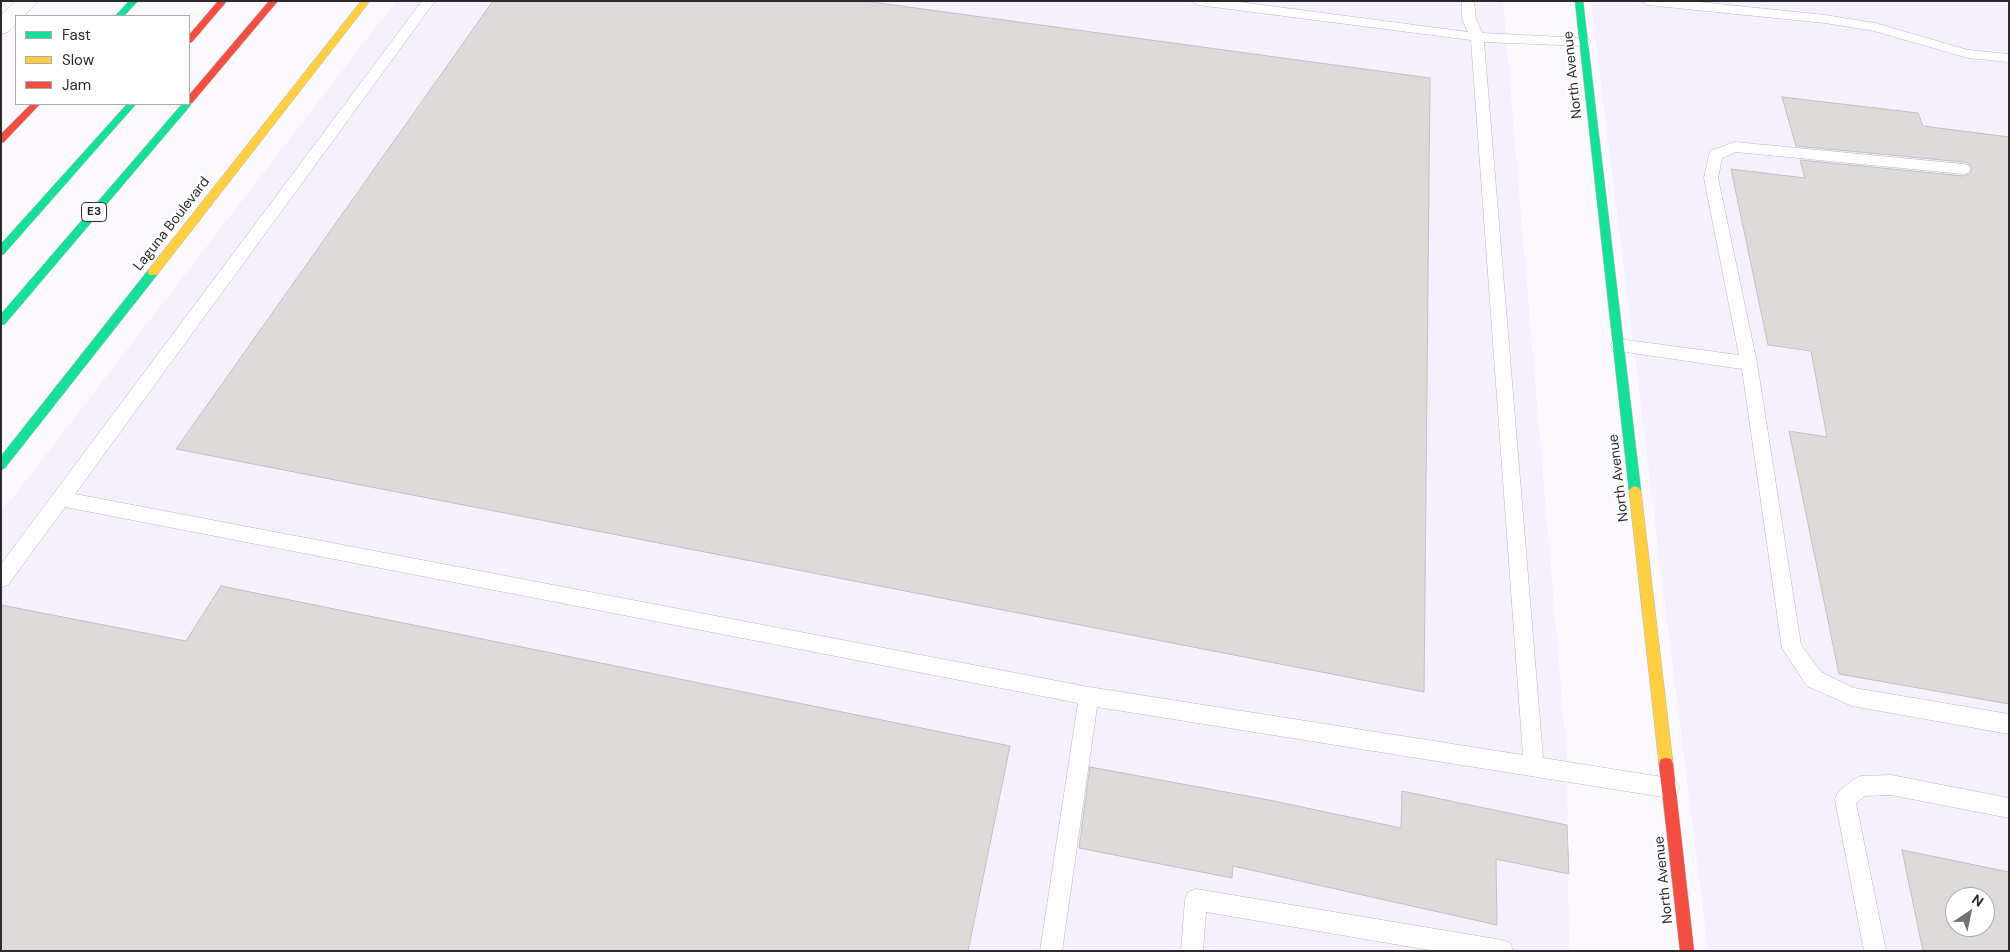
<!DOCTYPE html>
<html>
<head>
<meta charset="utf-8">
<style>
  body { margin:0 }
  #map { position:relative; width:2010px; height:952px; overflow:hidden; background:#fbf9fd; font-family:"DM Sans",sans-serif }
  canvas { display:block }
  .frame { position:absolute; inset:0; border:2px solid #2b292e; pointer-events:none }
  .legend { position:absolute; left:15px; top:15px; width:175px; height:90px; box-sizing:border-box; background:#fff; border:1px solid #aaa9ab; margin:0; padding:6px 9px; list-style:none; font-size:15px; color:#2b292e }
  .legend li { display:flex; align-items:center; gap:10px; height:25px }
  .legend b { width:25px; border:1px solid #aaa9ab }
  .north { position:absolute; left:1945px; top:887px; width:50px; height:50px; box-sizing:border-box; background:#fff; border:1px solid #aaa9ab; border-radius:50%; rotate:34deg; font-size:14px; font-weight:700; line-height:20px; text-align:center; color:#2b292e }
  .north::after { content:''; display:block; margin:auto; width:18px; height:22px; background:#747276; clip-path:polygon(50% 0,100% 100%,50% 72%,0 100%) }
</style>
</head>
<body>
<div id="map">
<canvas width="2010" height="952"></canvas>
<div class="frame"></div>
<ul class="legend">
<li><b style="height:6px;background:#16e098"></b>Fast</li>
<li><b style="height:6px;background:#ffcf43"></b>Slow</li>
<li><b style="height:6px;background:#f24e42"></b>Jam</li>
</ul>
<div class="north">N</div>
</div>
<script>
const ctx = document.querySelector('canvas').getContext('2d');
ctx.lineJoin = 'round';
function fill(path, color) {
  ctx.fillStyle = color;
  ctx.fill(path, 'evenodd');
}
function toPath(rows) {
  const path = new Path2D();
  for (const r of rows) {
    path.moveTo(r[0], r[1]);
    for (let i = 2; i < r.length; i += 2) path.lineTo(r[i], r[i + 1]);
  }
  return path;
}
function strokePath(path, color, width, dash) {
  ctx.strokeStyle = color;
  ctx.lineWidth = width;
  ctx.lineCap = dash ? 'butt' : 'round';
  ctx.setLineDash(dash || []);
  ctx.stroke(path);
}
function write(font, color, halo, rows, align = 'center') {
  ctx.font = font + ' "DM Sans",sans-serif';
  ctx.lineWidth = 4.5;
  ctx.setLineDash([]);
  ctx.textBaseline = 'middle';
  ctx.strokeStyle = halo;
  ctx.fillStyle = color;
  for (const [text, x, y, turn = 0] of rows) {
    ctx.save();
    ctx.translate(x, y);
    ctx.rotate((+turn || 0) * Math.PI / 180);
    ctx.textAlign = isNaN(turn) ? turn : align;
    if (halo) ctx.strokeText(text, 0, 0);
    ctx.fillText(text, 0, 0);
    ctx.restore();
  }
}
fill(toPath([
  [396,1,1503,1,1567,760,1569,951,1,951,1,513],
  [1591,1,2009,1,2009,951,1708,951],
  [1955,897,1985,897,1985,927,1955,927]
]), '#f6effd');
const building = toPath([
  [493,1,864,1,1430,78,1424,692,176,449,493,1],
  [1782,97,1918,113,1923,126,2009,137,2009,704,1839,674,1789,431,1827,437,1811,351,1768,345,1731,169,1805,178,1800,160,1963,176,1970,174,1972,168,1968,163,1963,162,1796,146,1782,97],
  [221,586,1010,746,968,951,1,951,1,605,186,641,221,586],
  [1090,767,1269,800,1401,828,1402,791,1567,825,1569,874,1496,859,1497,925,1233,866,1232,878,1079,848,1090,767],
  [1902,850,2009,872,2009,951,1923,951,1902,850],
  [1955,897,1985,897,1985,927,1955,927,1955,897]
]);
fill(building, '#dedada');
strokePath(building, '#c5c1c2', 1);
const lane = toPath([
  [422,1,435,1,75,494,1089,687,1523,755,1471,40,1198,5,1192,1,1232,1,1468,32,1462,19,1462,1,1474,1,1476,19,1482,33,1584,38,1589,39,1591,42,1589,45,1584,46,1484,42,1543,758,1669,778,1676,781,1679,788,1676,795,1669,798,1097,707,1062,951,1040,951,1078,703,65,507,8,585,1,587,1,564,422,1],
  [1641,1,1690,1,1825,15,1875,23,1968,50,2009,54,2009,62,1968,58,1874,31,1825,23,1647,5,1641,1],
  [1735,142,1963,164,1968,165,1970,169,1968,173,1963,174,1736,152,1722,158,1718,178,1757,363,1801,645,1821,672,1854,688,2009,714,2009,734,1852,706,1807,686,1782,648,1742,369,1619,351,1613,350,1611,345,1613,340,1619,339,1739,355,1704,178,1710,151,1735,142],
  [1891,775,2009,798,2009,818,1891,795,1865,796,1856,803,1886,951,1864,951,1835,799,1838,792,1854,779,1861,776,1891,775],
  [1196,889,1502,940,1510,943,1513,951,1435,951,1206,912,1203,951,1181,951,1185,900,1188,892,1196,889]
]);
const street = toPath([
  [16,1,38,1,24,16,16,16,16,24,8,32,1,34,1,15,16,1]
]);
const fast = toPath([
  [129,1,138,1,124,16,115,16,129,1],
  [1575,1,1583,1,1641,491,1639,494,1635,496,1631,494,1629,491,1575,1],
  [189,101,191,104,190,106,5,324,1,325,1,314,182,104,189,104,189,101],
  [127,104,136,104,4,254,1,255,1,244,127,104],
  [153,268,158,272,157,275,5,468,1,470,1,456,149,269,153,268]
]);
const slow = toPath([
  [361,1,370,1,157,275,149,275,148,272,149,269,361,1],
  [1635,486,1639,488,1641,491,1673,764,1671,769,1666,770,1661,769,1659,764,1629,491,1631,488,1635,486]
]);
const jam = toPath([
  [218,1,227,1,192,42,189,43,189,35,218,1],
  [269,1,278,1,192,103,189,104,188,104,189,95,269,1],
  [31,104,40,104,4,142,1,143,1,134,31,104],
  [1666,758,1671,759,1673,764,1694,951,1680,951,1659,764,1661,759,1666,758]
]);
strokePath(lane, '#b8b6bb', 1);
strokePath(street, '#b8b6bb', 1);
strokePath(fast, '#b8b6bb', 1);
strokePath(slow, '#b8b6bb', 1);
strokePath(jam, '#b8b6bb', 1);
fill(lane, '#fefeff');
fill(street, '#fefeff');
fill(fast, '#16e098');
fill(slow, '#ffcf43');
fill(jam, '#f24e42');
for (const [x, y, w] of [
  [94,212,25]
]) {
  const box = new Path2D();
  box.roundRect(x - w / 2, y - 9.5, w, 19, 4);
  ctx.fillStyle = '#fff';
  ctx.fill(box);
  strokePath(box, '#2b292e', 1);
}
write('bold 12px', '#2b292e', null, [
  ["E3",94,212]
]);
write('14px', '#2b292e', '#fff', [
  ["North Avenue",1573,75,-96],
  ["Laguna Boulevard",172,224,-52],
  ["North Avenue",1619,478,-97],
  ["North Avenue",1664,880,-96]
]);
</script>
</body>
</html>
